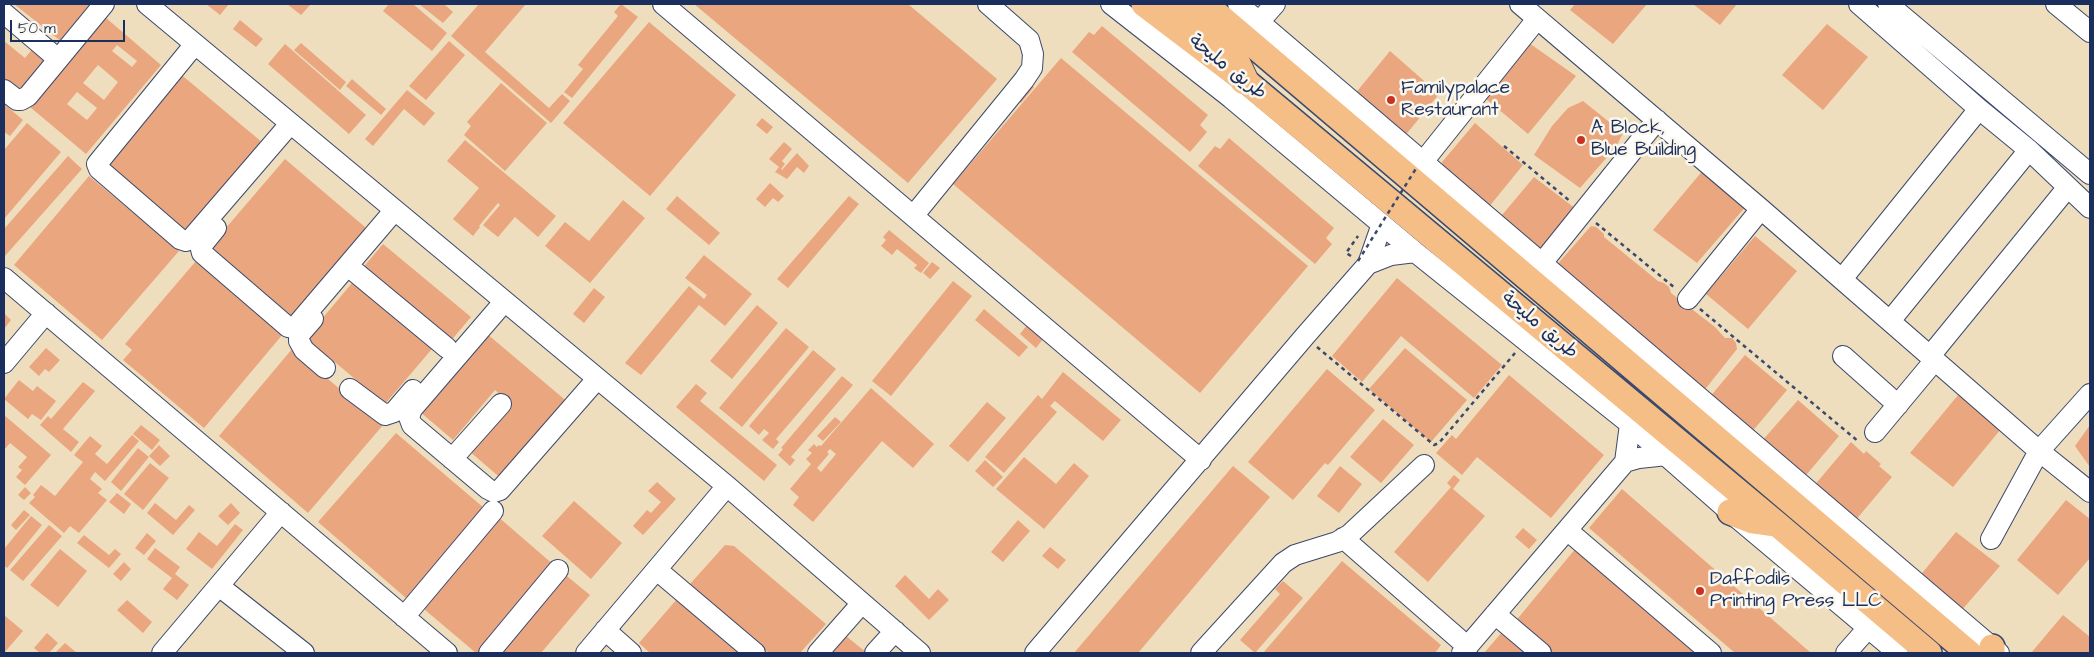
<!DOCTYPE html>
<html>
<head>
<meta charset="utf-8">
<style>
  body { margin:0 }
  #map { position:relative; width:2094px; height:657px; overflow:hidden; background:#efdebd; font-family:"Architects Daughter",sans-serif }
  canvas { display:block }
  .frame { position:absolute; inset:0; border:5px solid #1b2f5e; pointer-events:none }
  .scale { position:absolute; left:10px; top:20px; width:115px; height:22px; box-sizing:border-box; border:2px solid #1b2f5e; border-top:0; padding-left:6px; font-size:15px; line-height:18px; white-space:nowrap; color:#1b2f5e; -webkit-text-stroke:4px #fbf7ec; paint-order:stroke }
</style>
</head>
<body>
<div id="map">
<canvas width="2094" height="657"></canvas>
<div class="frame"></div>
<div class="scale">50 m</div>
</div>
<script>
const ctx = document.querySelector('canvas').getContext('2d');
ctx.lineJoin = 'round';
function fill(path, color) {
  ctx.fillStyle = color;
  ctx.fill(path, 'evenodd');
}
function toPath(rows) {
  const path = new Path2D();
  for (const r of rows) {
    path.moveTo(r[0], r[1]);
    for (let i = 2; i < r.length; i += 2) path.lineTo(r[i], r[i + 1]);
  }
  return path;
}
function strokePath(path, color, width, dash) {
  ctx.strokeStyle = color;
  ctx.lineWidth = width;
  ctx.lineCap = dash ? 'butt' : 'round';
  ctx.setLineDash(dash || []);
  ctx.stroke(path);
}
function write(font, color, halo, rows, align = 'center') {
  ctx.font = font + ' "Architects Daughter","Playpen Sans Arabic",sans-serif';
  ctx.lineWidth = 5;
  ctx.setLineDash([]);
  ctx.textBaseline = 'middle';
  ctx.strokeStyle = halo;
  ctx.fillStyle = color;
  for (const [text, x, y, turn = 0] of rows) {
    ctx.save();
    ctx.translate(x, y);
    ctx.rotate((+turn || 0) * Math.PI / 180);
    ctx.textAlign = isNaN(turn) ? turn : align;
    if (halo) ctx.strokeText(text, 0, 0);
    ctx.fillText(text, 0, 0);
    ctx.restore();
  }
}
fill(toPath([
  [14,4,96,4,67,46],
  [206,4,229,4,220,15],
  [287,4,311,4,301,15],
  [389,4,413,4,447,33,432,51,383,11],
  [419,4,444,4,453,12,443,23],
  [479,4,526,4,485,52,549,108,562,94,570,101,551,123,451,36],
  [621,4,638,17,572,98,564,92,583,69,578,65,618,16,614,12],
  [694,4,908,4,997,79,908,183],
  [1575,4,1647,4,1613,44,1570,10],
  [1693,4,1737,4,1720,25],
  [105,17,161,65,86,154,30,107],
  [117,45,137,61,132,67,112,51],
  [98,65,118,82,104,100,83,83],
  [77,92,97,108,87,120,67,104],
  [240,20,263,39,256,47,233,29],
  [649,22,736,95,650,196,563,123],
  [1827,24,1868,57,1823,110,1782,75],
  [1102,26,1208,115,1200,125,1207,132,1190,152,1072,52,1089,32,1094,35],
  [4,41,25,58,34,47,49,59,20,94,4,81],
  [449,41,465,55,426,100,409,86],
  [301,43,346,82,340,90,294,50],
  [1529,43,1576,76,1528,134,1485,98],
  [285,44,366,115,349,134,268,64],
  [1390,51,1439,94,1404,137,1354,95],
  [1061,58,1308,266,1200,393,953,184],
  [178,72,263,143,185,235,100,164],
  [352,79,386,109,381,115,346,86],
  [1028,82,1034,87,1021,103,1015,98],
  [501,83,547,123,505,171,464,135,471,126,467,122],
  [407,90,435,113,424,126,404,109,373,146,365,139],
  [1583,101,1623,133,1616,147,1580,188,1534,155,1552,126,1568,108],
  [4,104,23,120,10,136,4,132],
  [762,118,773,127,767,134,756,125],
  [27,123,61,152,4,219,4,150],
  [1475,123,1523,165,1488,208,1444,174,1442,162],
  [1229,138,1334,228,1326,238,1332,244,1315,264,1198,166,1215,146,1220,149],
  [465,140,556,216,538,237,515,217,498,237,483,225,500,205,498,203,479,226,480,227,473,236,453,219,479,188,447,161],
  [784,142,792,149,782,161,785,164,781,169,782,170,797,153,809,166,804,173,797,167,787,179,775,172,779,167,769,159],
  [68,156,82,169,5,256,4,229],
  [285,159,372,233,294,324,207,250],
  [1704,169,1747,205,1697,263,1653,230],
  [89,176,179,251,102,340,14,265],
  [1534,177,1576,209,1541,255,1497,221],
  [770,183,784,196,778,202,773,198,765,207,756,199],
  [677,196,720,233,709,245,666,209],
  [849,196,859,204,788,288,777,279],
  [623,200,645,218,590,283,545,246,565,222,589,241],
  [1591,226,1596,227,1604,234,1604,237,1658,281,1664,283,1669,287,1671,293,1715,327,1725,338,1732,338,1736,343,1737,349,1703,392,1554,268],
  [889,230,929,263,921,273,914,268,917,265,897,249,892,255,881,246,886,240,883,237],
  [1755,236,1797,271,1748,329,1706,294],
  [383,244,471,317,449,343,361,270],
  [704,255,752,294,725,326,699,305,641,375,625,363,689,286,704,299,707,295,685,278],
  [196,261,283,334,204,428,123,360,132,350,125,344],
  [932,262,940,268,930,279,923,273],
  [357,277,437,343,385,404,306,338],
  [1397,278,1502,365,1474,398,1401,336,1362,382,1332,356],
  [953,281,972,296,891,396,872,381],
  [594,288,605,297,584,323,573,314],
  [757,305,778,323,732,379,710,361],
  [984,309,1028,347,1019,357,975,320],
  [4,313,11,320,4,329],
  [1027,325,1043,339,1036,348,1020,334],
  [786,328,809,347,742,427,719,408],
  [486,333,570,404,504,481,468,450,509,402,495,390,453,440,419,411],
  [46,348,60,360,49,372,45,369,39,376,29,367],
  [1405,348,1467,400,1431,442,1369,389],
  [292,349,383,425,308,513,219,436],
  [813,350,836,369,776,439,779,442,773,449,762,440,769,433,764,429,759,435,749,426],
  [1745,355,1787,390,1751,433,1709,398],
  [1327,369,1375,410,1328,465,1325,463,1293,500,1248,462],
  [1063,372,1121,420,1103,441,1055,401,1050,406,1057,412,1004,473,985,457,1038,395,1042,399],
  [1509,375,1604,455,1551,518,1477,457,1462,475,1436,453,1452,435,1456,439],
  [842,376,853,385,791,457,795,460,790,466,778,455,783,449,781,448],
  [19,380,33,391,37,386,56,401,41,420,32,414,28,419,4,399],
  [83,382,95,391,63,429,79,442,71,452,40,425,48,416,51,419],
  [696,384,707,393,700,401,777,465,764,481,676,407],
  [871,388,934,444,913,468,882,441,813,522,793,505,799,497,790,489,811,464,806,459,812,453,808,450,814,444,817,447,819,445,821,446],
  [830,449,836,454,821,472,817,468,829,454,827,452],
  [1959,394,2001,429,1953,487,1910,453],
  [1798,400,1839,436,1802,480,1761,442],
  [987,402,1006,418,968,462,949,446],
  [4,415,51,455,25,485,16,477,22,470,18,467,27,457,10,443,4,450],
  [835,417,841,422,823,441,817,436],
  [1383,419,1414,445,1381,483,1350,457],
  [141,425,160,440,152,450,133,434],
  [2090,425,2090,467,2075,446],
  [396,433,484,508,406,598,318,522],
  [132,435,139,441,105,481,95,472,90,479,102,489,98,493,107,500,79,533,70,526,64,533,29,503,35,497,33,495,41,485,55,496,83,462,74,455,90,436,102,446,95,454,107,464],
  [1851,442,1864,454,1866,451,1881,464,1879,466,1892,477,1854,522,1813,487],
  [159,445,170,456,160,466,149,456],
  [138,448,149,457,121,491,111,482],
  [1024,457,1056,484,1074,463,1089,476,1044,529,996,489],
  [985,460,1003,477,993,487,975,471],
  [150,463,169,478,143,510,124,494],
  [1233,466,1270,497,1138,653,1074,653],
  [1340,466,1362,484,1339,513,1317,496],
  [1454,475,1460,480,1453,489,1485,516,1428,582,1394,552,1451,487,1447,483],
  [657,482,676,499,643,535,633,526,647,510,651,513,661,502,648,491],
  [25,487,31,493,24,500,18,495],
  [1622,489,1811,653,1735,653,1589,528],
  [117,493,131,504,124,514,109,502],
  [2066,500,2090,519,2090,558,2058,595,2017,560],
  [574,501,622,543,591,579,542,536],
  [155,503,176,520,189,505,195,510,173,535,147,513],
  [231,503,240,513,228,525,218,516],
  [24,510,30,515,16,530,11,525],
  [496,515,555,566,479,653,476,653,418,604],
  [31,516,42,525,7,568,4,565,4,549],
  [1018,520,1030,531,1003,562,991,552],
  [235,524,243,530,212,569,186,549,199,532,217,546],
  [49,525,62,536,23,581,10,570],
  [1523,528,1537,540,1529,549,1515,537],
  [1956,532,2000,566,1961,611,1918,578],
  [147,533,156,541,144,555,135,548],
  [84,535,109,555,115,549,121,554,109,568,77,543],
  [725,545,734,546,826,624,800,653,769,653,690,584],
  [1050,547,1066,560,1058,569,1042,556],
  [155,548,180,567,175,574,189,585,177,600,163,589,172,578,147,559],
  [1576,548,1698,653,1550,653,1514,623],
  [60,549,87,571,58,607,30,585],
  [1342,561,1441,645,1435,653,1263,653],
  [124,562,131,569,121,581,113,574],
  [562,572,590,595,541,653,493,653],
  [905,575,929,599,938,589,949,600,929,620,895,586],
  [1283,581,1303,598,1255,653,1240,640,1280,594,1275,589],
  [677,599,740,653,650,653,639,643],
  [127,600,152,622,143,633,117,610],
  [4,615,23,631,4,653],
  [2063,615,2090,637,2090,653,2031,653],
  [1503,631,1529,653,1484,653],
  [841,632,867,653,823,653],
  [47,633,58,643,49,653,40,653,34,648],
  [65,643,77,653,55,653]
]), '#eaa67e');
const minor = toPath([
  [147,4,727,486,920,653],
  [663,4,1201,460],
  [1111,4,1231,98,1415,252,1630,424,1730,512,1898,653],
  [1238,4,1999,653],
  [1520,4,1761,209,2039,451,2090,492],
  [1859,4,1979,109,2029,150,2090,208],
  [1888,4,2090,174],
  [2056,4,2090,32],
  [4,13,58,59],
  [1259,22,1275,4],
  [195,44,97,164,99,169,180,239,186,241,191,239,290,124],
  [4,90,17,100,21,100,28,96,104,4],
  [1422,163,1537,19],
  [914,215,1024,80,1032,68,1033,54,1029,40,988,4],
  [216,228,203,244,201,249,202,253,288,327,293,328,296,326,394,211],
  [1542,263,1657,120],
  [1368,264,1391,255,1415,252],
  [354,271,447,348],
  [4,278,447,653],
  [1842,279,1979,109],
  [1688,299,1761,209],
  [504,302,412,409,409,417,412,425,488,489,494,492,500,490,597,379],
  [313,319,299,335,299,341,304,350,325,368],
  [1890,321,2029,150],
  [1843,356,1898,405],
  [1930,356,2068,187],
  [4,363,46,313],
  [350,389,385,415,394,412,413,390],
  [1875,432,1935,360],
  [452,459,501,404],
  [1625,462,1639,458,1667,455],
  [1567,530,1711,653],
  [1343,538,1468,647],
  [1991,539,2039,451,2090,394],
  [657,570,755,653],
  [219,586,304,653],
  [1495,614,1541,653],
  [404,617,493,511],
  [605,630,631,653],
  [162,653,281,512],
  [489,653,558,570],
  [586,653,727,486],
  [818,653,862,603],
  [875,653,895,631],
  [1035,653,1305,336,1368,264,1382,224],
  [1201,653,1283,563,1295,555,1337,542,1349,535,1424,465],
  [1462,653,1625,462,1630,424],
  [1846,653,1869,627]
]);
const major = toPath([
  [1144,4,1244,80,1777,524,1929,653],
  [1205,4,1969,653],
  [1730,512,1753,521,1774,524],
  [1992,647,1992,653]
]);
const highway = toPath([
  [1171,4,1226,51,1237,65,1244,80]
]);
strokePath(minor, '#3b496c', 22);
strokePath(major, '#3b496c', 28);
strokePath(highway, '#3b496c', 30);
strokePath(toPath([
  [1504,146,1571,202],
  [1596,223,1675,288],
  [1351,256,1346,253,1358,236],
  [1700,309,1859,442],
  [1317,347,1434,445,1439,443,1515,353]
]), '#3b496c', 2.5, [4, 4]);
strokePath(minor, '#fff', 20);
strokePath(major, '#f6be87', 25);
strokePath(highway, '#f6be87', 28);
strokePath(toPath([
  [1358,261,1417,167]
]), '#3b496c', 2.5, [4, 4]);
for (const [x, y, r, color] of [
  [1391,100,5,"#c8321e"],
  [1581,140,5,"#c8321e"],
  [1700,591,5,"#c8321e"]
]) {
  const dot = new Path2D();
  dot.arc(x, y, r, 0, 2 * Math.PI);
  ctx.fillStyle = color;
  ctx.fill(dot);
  strokePath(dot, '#fbf7ec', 2);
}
write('19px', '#1b2f5e', '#fbf7ec', [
  ["طريق مليحة",1227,68,38],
  ["طريق مليحة",1539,326,40]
]);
write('19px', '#1b2f5e', '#fbf7ec', [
  ["Familypalace",1401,89],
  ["Restaurant",1401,111],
  ["A Block,",1591,129],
  ["Blue Building",1591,151],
  ["Daffodils",1710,580],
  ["Printing Press LLC",1710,602]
], 'left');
</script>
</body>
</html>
